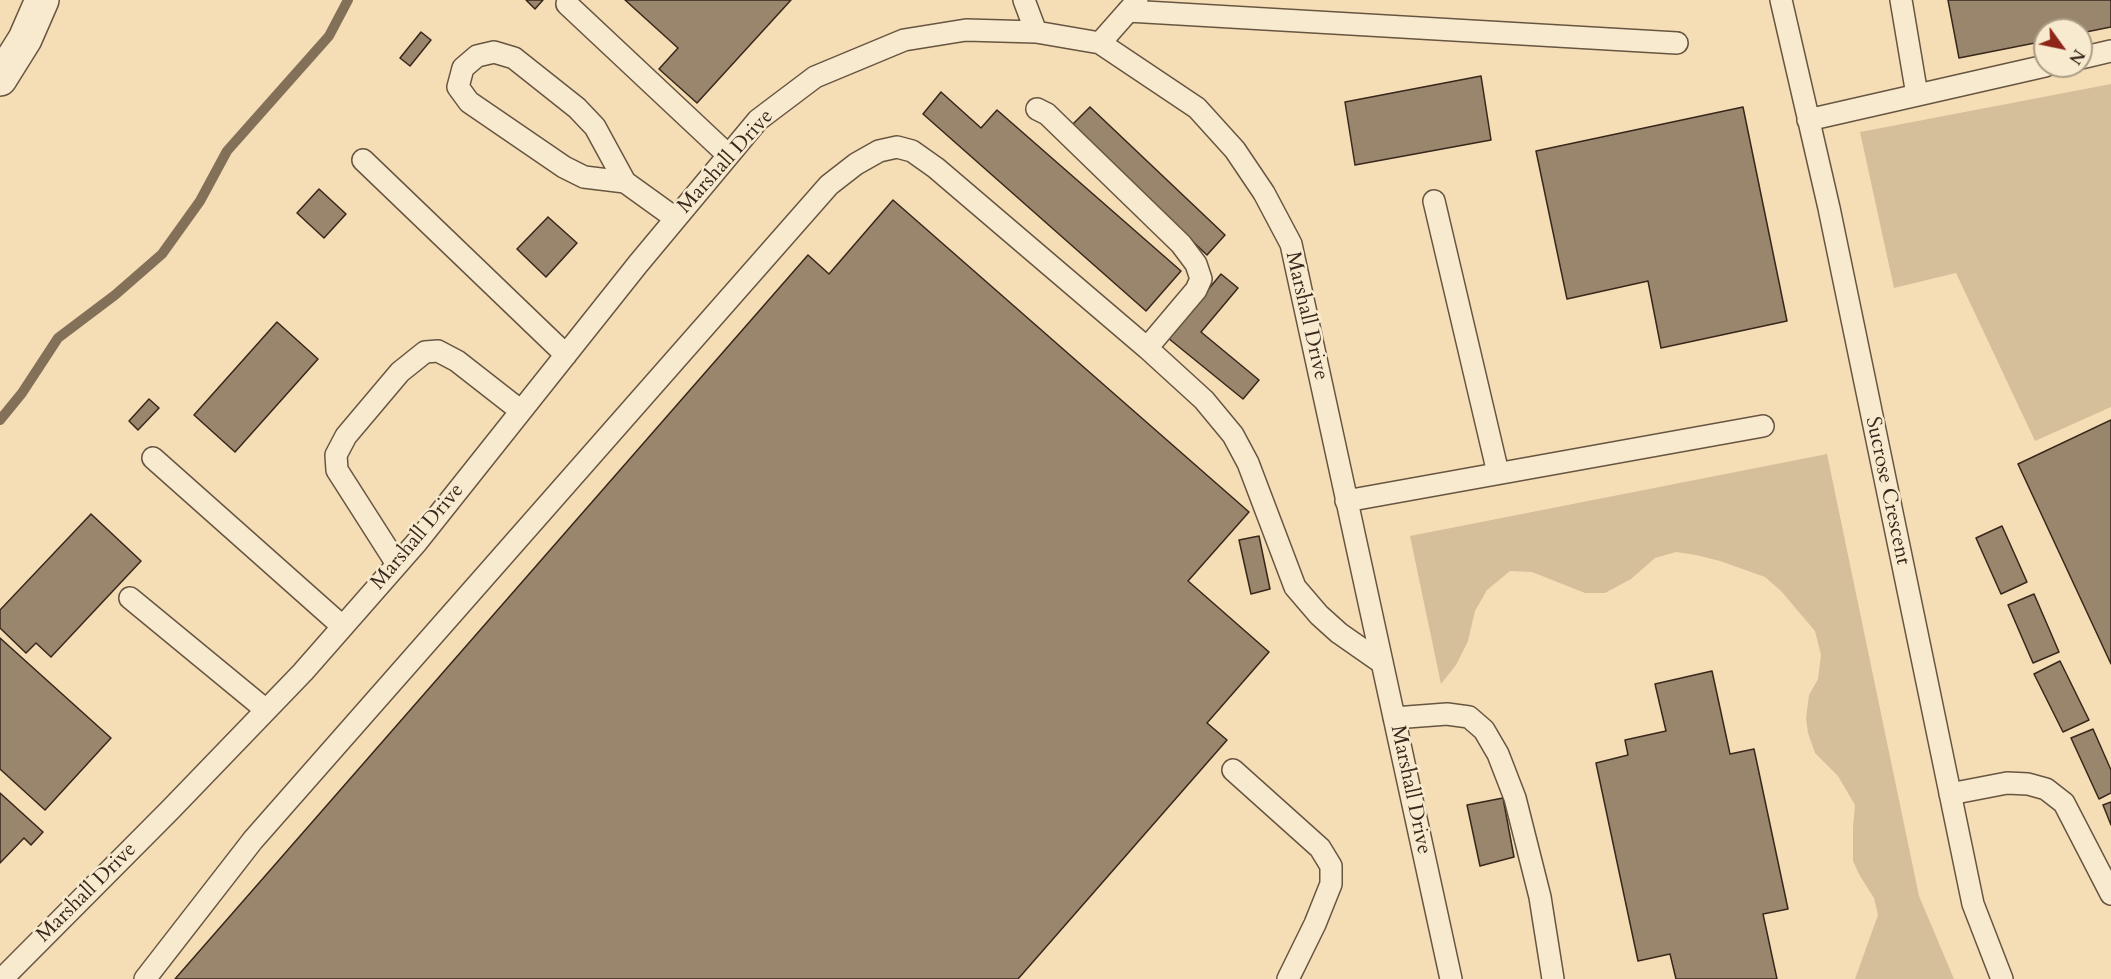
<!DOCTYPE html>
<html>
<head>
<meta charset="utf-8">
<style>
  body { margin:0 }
  #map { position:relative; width:2111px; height:979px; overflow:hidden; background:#f5deb5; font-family:Cardo,serif }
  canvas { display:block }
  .north { position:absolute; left:2033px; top:18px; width:60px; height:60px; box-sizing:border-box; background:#f8eacf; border:2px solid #ab9c87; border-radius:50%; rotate:123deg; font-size:16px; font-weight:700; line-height:24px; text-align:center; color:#38271c }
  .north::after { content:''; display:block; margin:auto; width:21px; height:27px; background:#8f2418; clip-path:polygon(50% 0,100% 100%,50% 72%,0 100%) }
</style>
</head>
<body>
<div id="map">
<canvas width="2111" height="979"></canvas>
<div class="north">N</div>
</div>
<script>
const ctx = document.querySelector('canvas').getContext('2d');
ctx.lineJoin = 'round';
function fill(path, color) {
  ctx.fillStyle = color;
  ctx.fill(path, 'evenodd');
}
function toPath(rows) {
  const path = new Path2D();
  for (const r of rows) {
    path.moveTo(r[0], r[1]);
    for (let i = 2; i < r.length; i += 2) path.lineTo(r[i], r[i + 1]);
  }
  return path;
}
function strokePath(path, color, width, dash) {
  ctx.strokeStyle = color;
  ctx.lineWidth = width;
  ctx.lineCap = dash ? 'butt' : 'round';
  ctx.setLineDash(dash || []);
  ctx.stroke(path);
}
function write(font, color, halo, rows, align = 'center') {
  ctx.font = font + ' Cardo,serif';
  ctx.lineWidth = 5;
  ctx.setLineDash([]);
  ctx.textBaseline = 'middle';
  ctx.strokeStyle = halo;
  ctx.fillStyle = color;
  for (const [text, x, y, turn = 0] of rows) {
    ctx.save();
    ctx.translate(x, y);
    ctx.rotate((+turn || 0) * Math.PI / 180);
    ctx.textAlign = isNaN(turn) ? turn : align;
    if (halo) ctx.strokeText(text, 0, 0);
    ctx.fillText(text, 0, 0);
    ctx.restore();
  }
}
fill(toPath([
  [2111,84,2111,407,2035,441,1956,273,1894,288,1860,132],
  [1827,454,1919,896,1954,979,1855,979,1878,915,1874,898,1860,876,1853,861,1853,827,1855,805,1838,776,1815,753,1808,733,1806,718,1809,695,1818,679,1821,655,1815,631,1781,591,1765,577,1720,561,1696,555,1676,552,1655,558,1631,579,1605,593,1585,593,1532,572,1510,571,1487,590,1475,611,1468,641,1456,665,1441,684,1410,536]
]), '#d5bf9b');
strokePath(toPath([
  [0,420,22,393,58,338,115,295,162,254,200,201,227,151,329,36,348,0]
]), '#837059', 10);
const building = toPath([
  [526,0,543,0,535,9,526,0],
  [625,0,791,0,697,103,659,69,678,48,625,0],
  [1948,0,2111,0,2111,27,2081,33,2081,30,2045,30,2045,41,1959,58,1948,0],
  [421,32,431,40,410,66,400,58,421,32],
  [1481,76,1491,140,1355,165,1345,102,1481,76],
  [941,92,981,128,997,110,1181,271,1146,311,923,114,941,92],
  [1090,107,1225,235,1207,255,1071,126,1090,107],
  [1743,107,1787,321,1661,348,1648,281,1567,299,1536,151,1743,107],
  [319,189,346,214,324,238,297,213,319,189],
  [893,200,1249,512,1188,581,1269,652,1207,723,1227,740,1018,979,175,979,808,255,829,274,893,200],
  [548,217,577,243,546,277,517,249,548,217],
  [1221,274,1238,288,1201,332,1259,380,1243,399,1168,338,1221,274],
  [277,322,318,359,235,452,194,415,277,322],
  [149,399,159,408,138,430,129,421,149,399],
  [2111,420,2111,664,2018,464,2111,420],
  [91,514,141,561,51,657,36,643,26,653,0,628,0,610,91,514],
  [2002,526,2027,582,2001,594,1976,538,2002,526],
  [1259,536,1270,589,1251,594,1239,540,1259,536],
  [2034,594,2059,652,2033,663,2008,605,2034,594],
  [0,638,111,738,45,810,0,769,0,638],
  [2060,661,2089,720,2063,732,2034,674,2060,661],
  [1712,671,1730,754,1754,749,1788,909,1763,914,1777,979,1676,979,1670,954,1638,961,1596,763,1628,755,1625,740,1666,731,1655,684,1712,671],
  [2093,729,2111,770,2111,793,2099,799,2071,738,2093,729],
  [0,793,43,832,31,845,24,838,0,863,0,793],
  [1503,798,1514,857,1480,866,1467,805,1503,798],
  [2111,802,2111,825,2103,805,2111,802]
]);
fill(building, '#9a866c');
strokePath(building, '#38271c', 1.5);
const lane = toPath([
  [1024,0,1036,32],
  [1781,0,1829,208,1973,904,2002,979],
  [1901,0,1917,95],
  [567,4,728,155],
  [1128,11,1677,43],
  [1100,43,1137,1],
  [2081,58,2111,51],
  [1037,109,1047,114,1181,244,1196,264,1201,279,1196,290,1147,348],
  [1808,120,2045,66],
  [363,160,566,355],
  [625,182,584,177,564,167,469,102,458,87,463,68,477,56,494,52,514,58,577,108,595,127,625,182,675,218],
  [1434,201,1498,473],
  [153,458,342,626],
  [1346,501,1763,426],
  [397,564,337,470,336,455,346,436,400,372,425,352,438,351,457,361,521,411],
  [130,598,266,710],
  [1394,718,1447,714,1469,717,1484,730,1498,754,1515,798,1540,897,1553,979],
  [1233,770,1320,848,1331,866,1331,884,1315,924,1288,979],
  [1950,794,2007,783,2028,784,2046,789,2064,803,2111,894],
  [2,979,171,809,303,672,417,542,638,264,758,120,815,77,904,40,966,30,1036,32,1100,43,1197,108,1235,150,1264,193,1291,244,1451,979],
  [145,979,253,840,829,185,856,164,879,151,897,147,912,151,936,168,1147,348,1204,400,1233,435,1248,463,1295,587,1319,615,1339,633,1382,663]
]);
const street = toPath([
  [0,79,25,39,42,0]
]);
strokePath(lane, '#675542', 24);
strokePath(street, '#675542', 36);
strokePath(lane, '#f8eacf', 21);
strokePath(street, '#f8eacf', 33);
write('21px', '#38271c', '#f8eacf', [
  ["Marshall Drive",726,162,-48],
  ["Marshall Drive",1306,316,77],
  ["Sucrose Crescent",1887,491,78],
  ["Marshall Drive",418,537,-50],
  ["Marshall Drive",1410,790,78],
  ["Marshall Drive",87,893,-45]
]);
</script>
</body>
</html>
